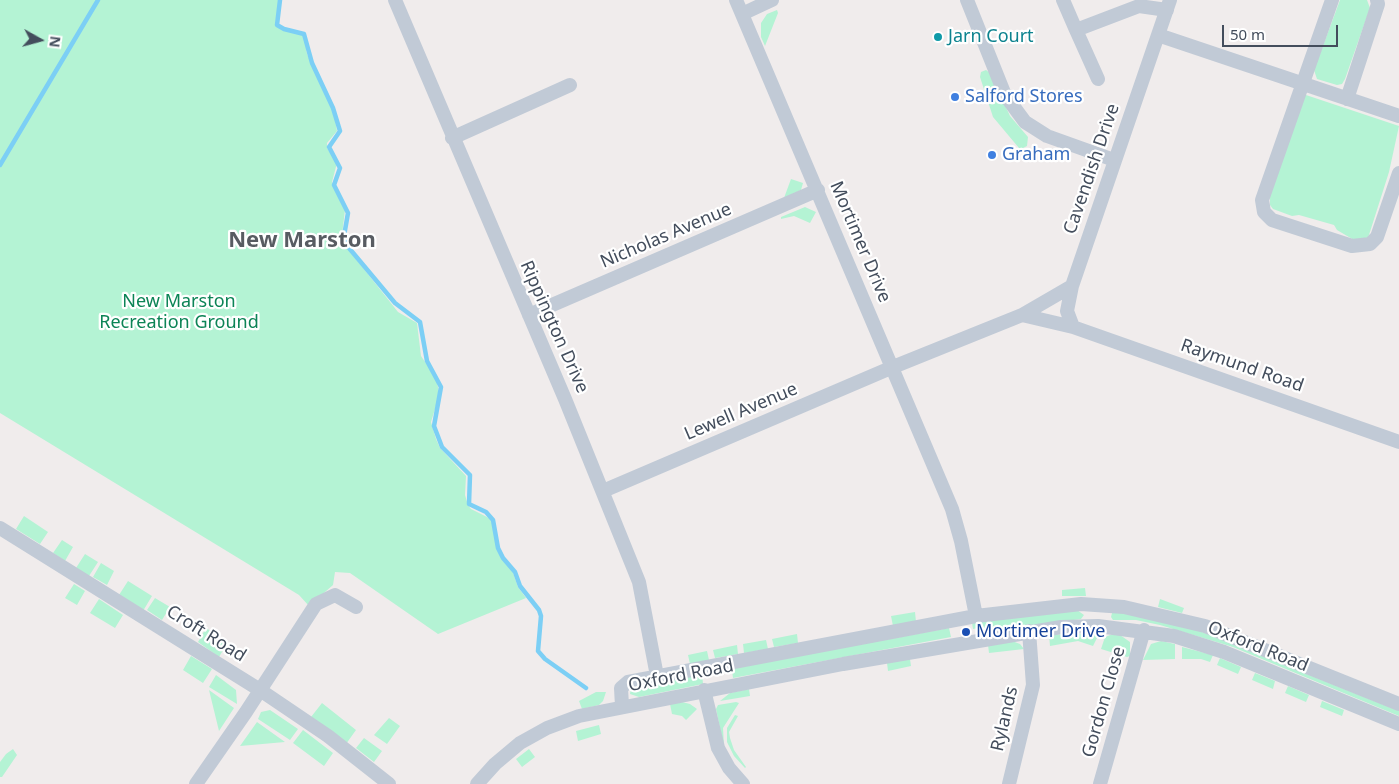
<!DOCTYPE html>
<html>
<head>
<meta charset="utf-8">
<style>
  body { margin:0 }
  #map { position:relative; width:1399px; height:784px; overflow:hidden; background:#f0ecec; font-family:"Noto Sans",sans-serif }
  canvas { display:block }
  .north { position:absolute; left:15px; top:15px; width:50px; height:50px; -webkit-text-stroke:4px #fff; paint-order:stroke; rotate:97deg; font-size:14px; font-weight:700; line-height:20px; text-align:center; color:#434d5c }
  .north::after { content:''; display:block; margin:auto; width:18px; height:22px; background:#434d5c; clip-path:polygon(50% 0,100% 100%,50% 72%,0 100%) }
  .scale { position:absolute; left:1222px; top:25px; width:116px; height:22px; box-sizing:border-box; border:2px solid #434d5c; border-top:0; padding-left:6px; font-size:15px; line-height:18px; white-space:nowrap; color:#434d5c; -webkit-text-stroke:4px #fff; paint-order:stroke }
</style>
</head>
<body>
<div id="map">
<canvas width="1399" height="784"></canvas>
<div class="north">N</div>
<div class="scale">50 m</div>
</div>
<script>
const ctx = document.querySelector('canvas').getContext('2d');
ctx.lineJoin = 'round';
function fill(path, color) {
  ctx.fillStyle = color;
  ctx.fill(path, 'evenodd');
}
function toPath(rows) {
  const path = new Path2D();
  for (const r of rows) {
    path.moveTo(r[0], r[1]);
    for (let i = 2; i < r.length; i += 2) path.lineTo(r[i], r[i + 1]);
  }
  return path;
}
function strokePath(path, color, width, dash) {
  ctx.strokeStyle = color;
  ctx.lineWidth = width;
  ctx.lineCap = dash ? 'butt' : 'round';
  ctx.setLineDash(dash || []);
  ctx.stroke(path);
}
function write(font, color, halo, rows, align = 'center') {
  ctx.font = font + ' "Noto Sans",sans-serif';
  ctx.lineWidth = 4.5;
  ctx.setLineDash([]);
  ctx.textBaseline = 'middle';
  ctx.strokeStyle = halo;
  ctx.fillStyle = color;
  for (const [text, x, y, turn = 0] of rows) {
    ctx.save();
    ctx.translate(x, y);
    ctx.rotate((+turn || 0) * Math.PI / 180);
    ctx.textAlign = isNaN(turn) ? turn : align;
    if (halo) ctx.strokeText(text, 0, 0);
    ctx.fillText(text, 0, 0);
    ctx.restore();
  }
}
fill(toPath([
  [0,0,280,0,277,25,284,29,304,34,307,54,333,108,337,131,327,143,327,148,337,163,332,182,345,210,342,235,344,244,398,312,417,323,421,356,436,378,438,387,439,396,431,422,436,439,440,448,466,476,465,495,468,505,471,509,491,519,499,554,512,570,518,587,526,598,438,634,350,573,335,572,333,585,309,606,299,595,0,413],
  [1340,0,1367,0,1370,8,1345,79,1342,84,1337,85,1317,79,1314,70],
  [777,10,778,13,765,46,761,37,761,23,767,14],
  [986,70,990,73,1010,116,1028,137,1027,146,1023,148,1019,148,993,117,980,77,981,72],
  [1303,94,1399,126,1389,172,1368,238,1359,243,1337,230,1334,225,1299,215,1292,216,1273,209,1270,205,1270,193],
  [791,179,803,183,801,190,784,198],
  [805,207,816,212,810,223,794,216,781,219,781,217],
  [24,516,48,532,40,544,16,529],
  [62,540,73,547,65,561,53,553],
  [85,554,98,562,89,576,76,568],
  [101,563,114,571,107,585,93,577],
  [128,581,152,596,143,611,119,595],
  [74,584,85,591,77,605,65,598],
  [1085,588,1086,596,1062,596,1062,590],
  [155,598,170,607,162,620,147,610],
  [99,599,123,615,115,628,90,613],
  [1160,599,1184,608,1182,613,1158,607],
  [1077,610,1084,615,1081,619,985,632,983,627,973,629,972,623],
  [915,612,916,622,893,626,891,616],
  [1112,613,1126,613,1192,628,1399,711,1399,716,1233,647,1160,625,1136,620,1113,620,1111,617],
  [206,628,228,642,219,657,198,642],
  [949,628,951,637,733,678,732,671,715,674,715,671],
  [797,634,798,643,774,647,772,639],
  [1067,634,1097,634,1097,638,1093,646,1078,641,1050,646,1049,635],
  [1113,634,1120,635,1130,642,1130,656,1127,657,1101,649,1105,637],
  [766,640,768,649,744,653,743,644],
  [1012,641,1020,644,1024,649,989,653,988,645],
  [1161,641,1175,644,1175,659,1143,660,1151,644],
  [737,645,738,654,715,658,713,650],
  [1182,647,1213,655,1210,662,1201,659,1182,659],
  [707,651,709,660,690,664,688,655],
  [191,656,212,669,203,683,183,670],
  [1220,658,1241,667,1238,674,1217,665],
  [910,659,911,666,888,671,887,663],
  [702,673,703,684,639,697,630,694,631,689,634,687],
  [1255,673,1275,681,1273,689,1252,680],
  [216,675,236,690,237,704,209,687],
  [1288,686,1309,695,1306,702,1285,693],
  [749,689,750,696,720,701,730,693],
  [209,690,234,708,219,731],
  [596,692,606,692,603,701,599,705,582,709,579,701],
  [1322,701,1344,710,1342,716,1320,707],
  [682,702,690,704,697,709,686,720,682,716,672,714,670,704],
  [736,702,739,703,723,728,724,747,716,709,718,705],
  [322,703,356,730,346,744,311,717],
  [270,710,298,729,290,740,258,719,261,712],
  [735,715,738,716,729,732,730,738,734,750,746,767,745,768,734,756,727,742,727,728],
  [389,718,400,726,387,744,374,735],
  [257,722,285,742,240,746],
  [599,725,601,734,578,741,576,731],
  [303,730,333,753,324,766,293,743],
  [364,738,382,751,374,762,356,748],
  [13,749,17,755,2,777,0,777,0,762,6,754],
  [529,749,535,757,522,767,516,759]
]), '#b4f3d4');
strokePath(toPath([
  [280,0,277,25,284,29,304,34,312,63,333,108,340,131,329,147,340,168,334,185,348,213,344,236,349,248,395,303,420,322,427,361,441,387,434,426,442,447,470,475,469,504,486,512,493,520,498,548,503,558,515,572,520,586,539,610,541,616,538,651,545,659,586,688],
  [0,165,98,0]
]), '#7ccff5', 4.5);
strokePath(toPath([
  [395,0,565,399,639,582,657,676],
  [736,0,952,509,961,541,976,616],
  [967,0,1005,95,1025,122,1047,136,1114,160],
  [1063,0,1076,30,1139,6,1167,10],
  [1332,0,1262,200,1264,212,1272,220,1352,246,1370,244,1377,237,1399,173],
  [742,14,772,0],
  [1076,30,1098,79],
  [1158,35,1399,116],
  [1347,99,1378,4,1377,0],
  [452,138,570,85],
  [1072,286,1067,311,1073,327],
  [529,315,818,190],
  [1022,315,1072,286,1170,0],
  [603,491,893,367,1022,315,1073,327,1399,442],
  [0,528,260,690,328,736,389,784],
  [704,690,718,748,729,768,743,784],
  [622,706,621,688,628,682,976,616,1081,604,1124,607,1205,626,1399,704],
  [196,784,246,712,316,604,335,595,356,607],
  [477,784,495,764,520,743,547,728,579,716,843,664,1061,627,1098,626,1174,636,1224,652,1399,724],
  [1009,784,1033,685,1029,631],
  [1100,784,1144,630]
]), '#c1cad6', 14);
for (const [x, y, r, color] of [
  [938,37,5,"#0f9aa8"],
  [955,97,5,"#3f7fe0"],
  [992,155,5,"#3f7fe0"],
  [966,632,5,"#1a4fb4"]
]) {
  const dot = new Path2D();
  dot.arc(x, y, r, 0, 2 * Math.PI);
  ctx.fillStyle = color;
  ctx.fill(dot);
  strokePath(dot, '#fff', 2);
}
write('18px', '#0d838f', '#fff', [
  ["Jarn Court",948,37]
], 'left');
write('18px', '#366cbe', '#fff', [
  ["Salford Stores",965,97],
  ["Graham",1002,155]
], 'left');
write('18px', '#434d5c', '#fff', [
  ["Cavendish Drive",1092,169,-71],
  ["Nicholas Avenue",666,236,-23],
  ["Mortimer Drive",860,242,67],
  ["Rippington Drive",554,327,66],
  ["Raymund Road",1242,366,19],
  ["Lewell Avenue",741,412,-23],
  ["Croft Road",206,634,32],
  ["Oxford Road",1258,647,22],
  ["Oxford Road",681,676,-11],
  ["Gordon Close",1104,702,-74],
  ["Rylands",1005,719,-77]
]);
write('18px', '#0c8456', '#fff', [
  ["New Marston",179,302],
  ["Recreation Ground",179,323]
]);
write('18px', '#164399', '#fff', [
  ["Mortimer Drive",976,632]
], 'left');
write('bold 22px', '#585c62', '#fff', [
  ["New Marston",302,241]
]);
</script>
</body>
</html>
